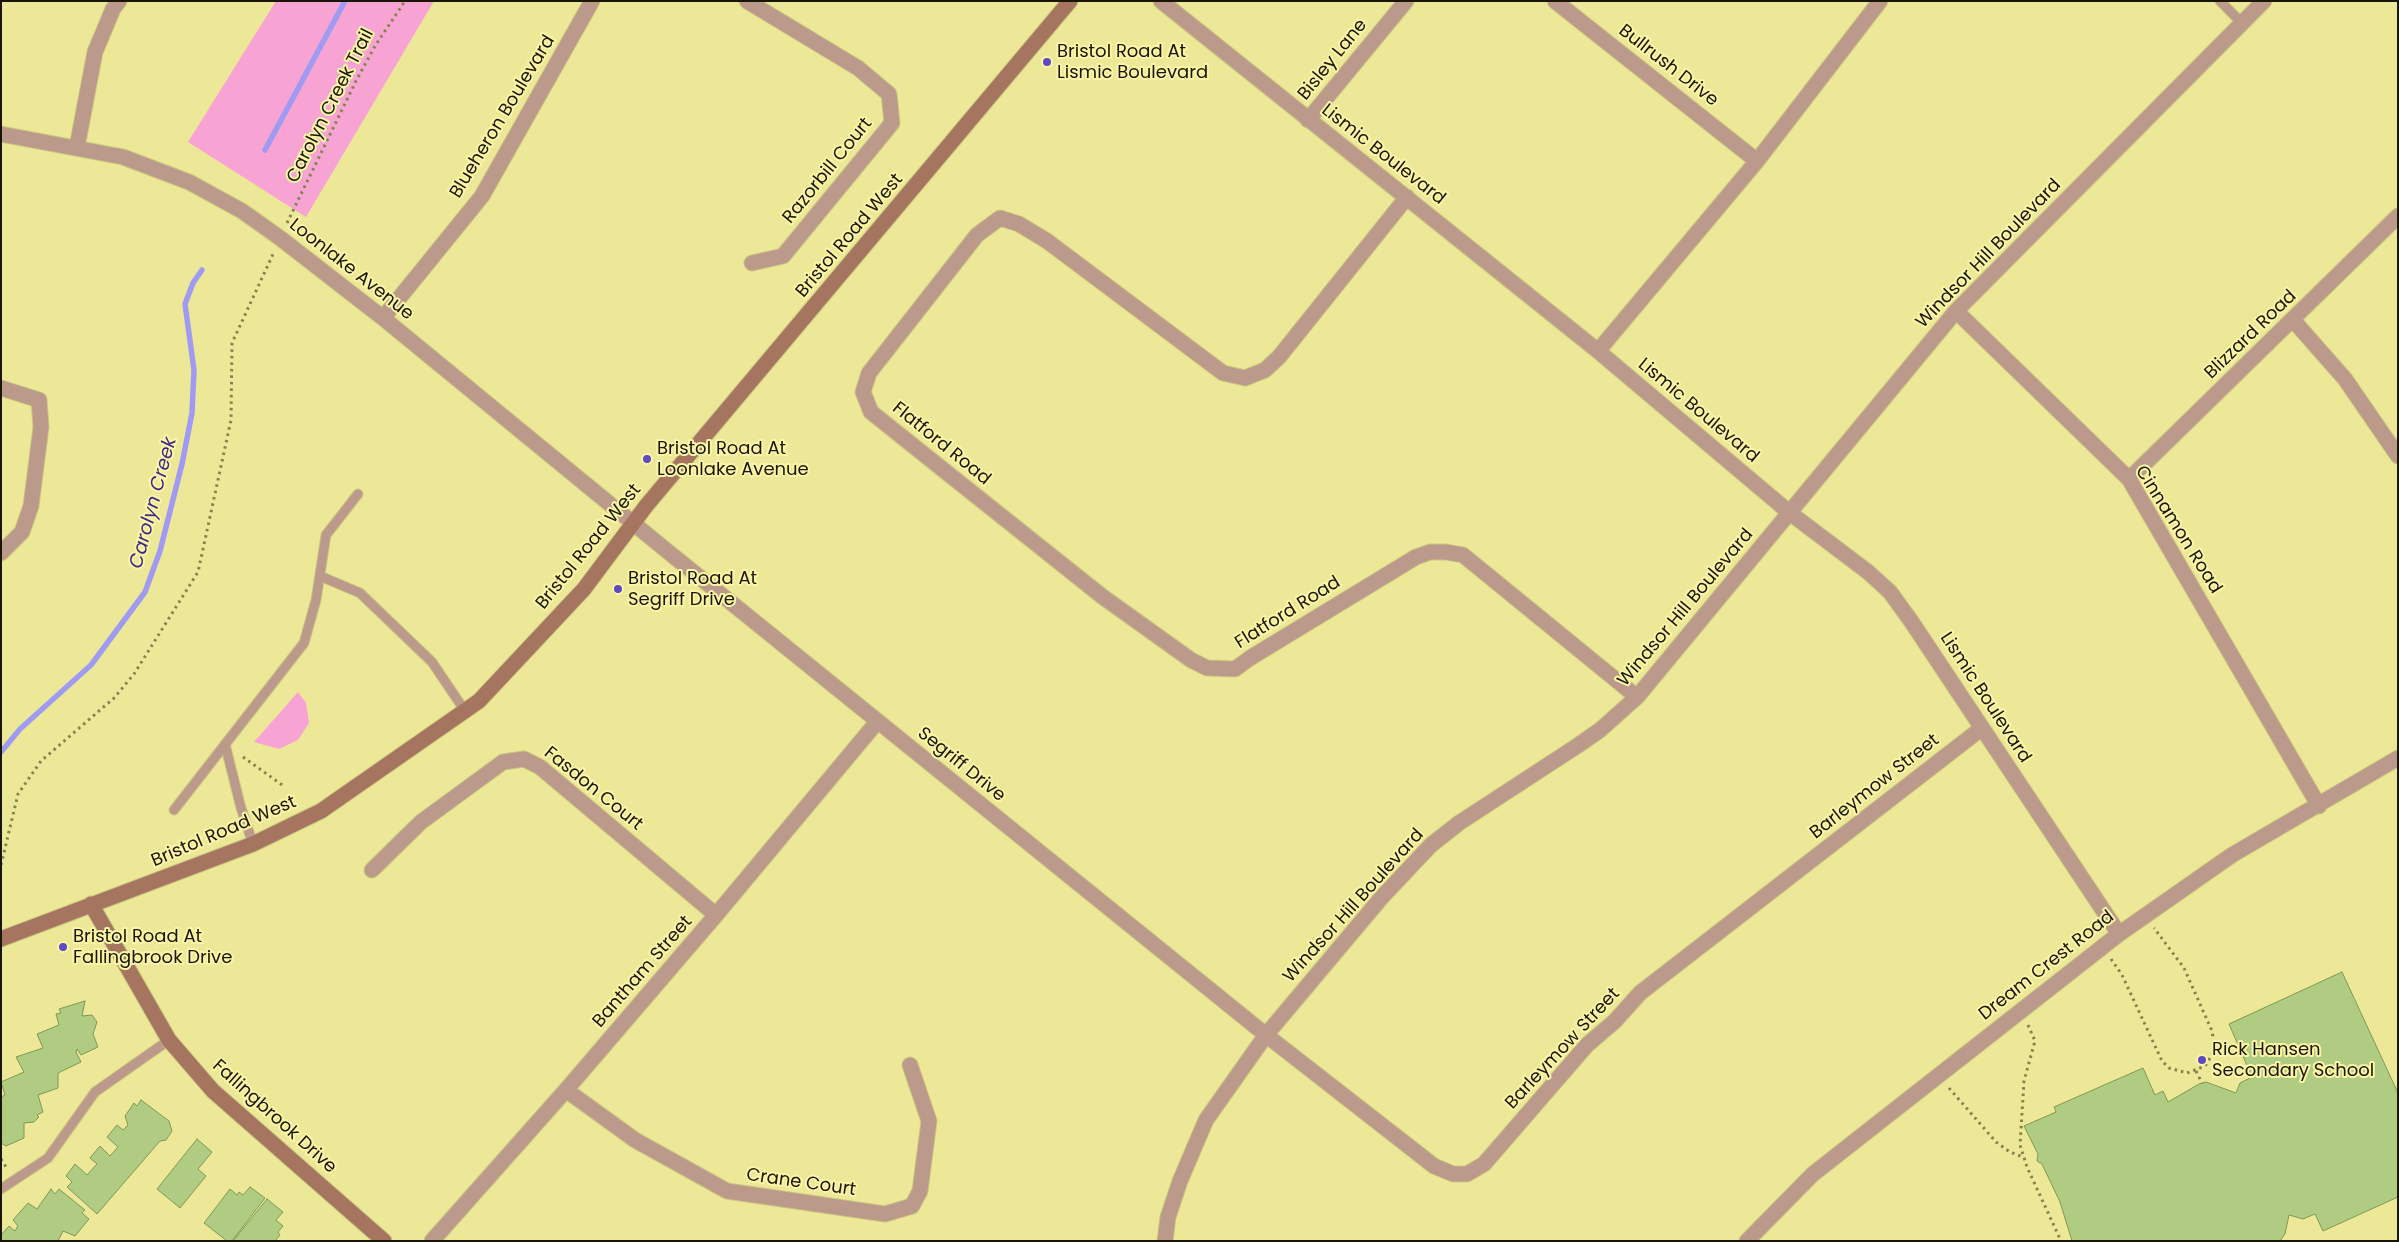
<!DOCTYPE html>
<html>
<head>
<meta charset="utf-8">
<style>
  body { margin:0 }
  #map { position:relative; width:2399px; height:1242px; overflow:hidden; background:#ede898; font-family:Poppins,sans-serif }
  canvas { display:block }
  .frame { position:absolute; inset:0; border:2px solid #181600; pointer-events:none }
</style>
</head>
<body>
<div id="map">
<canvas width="2399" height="1242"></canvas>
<div class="frame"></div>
</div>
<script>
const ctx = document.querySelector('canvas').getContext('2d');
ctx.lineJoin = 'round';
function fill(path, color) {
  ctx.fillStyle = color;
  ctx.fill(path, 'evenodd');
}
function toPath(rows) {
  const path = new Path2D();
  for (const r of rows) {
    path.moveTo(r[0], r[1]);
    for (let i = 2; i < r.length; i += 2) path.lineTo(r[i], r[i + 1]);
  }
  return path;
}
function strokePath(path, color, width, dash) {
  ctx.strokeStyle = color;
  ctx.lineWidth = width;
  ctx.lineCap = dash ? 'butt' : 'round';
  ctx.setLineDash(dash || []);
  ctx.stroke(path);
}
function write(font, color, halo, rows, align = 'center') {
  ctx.font = font + ' Poppins,sans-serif';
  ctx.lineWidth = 4;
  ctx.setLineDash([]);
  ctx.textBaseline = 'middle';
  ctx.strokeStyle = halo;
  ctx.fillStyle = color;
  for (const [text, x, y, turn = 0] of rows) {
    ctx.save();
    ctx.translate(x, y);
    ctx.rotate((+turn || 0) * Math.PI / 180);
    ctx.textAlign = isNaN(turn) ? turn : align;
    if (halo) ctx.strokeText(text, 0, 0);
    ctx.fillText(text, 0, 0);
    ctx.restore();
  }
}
fill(toPath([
  [276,1,434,1,306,217,188,142],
  [298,692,306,703,309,723,298,740,279,749,254,742]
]), '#f7a3d3');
strokePath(toPath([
  [265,150,345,1],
  [1,752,20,729,91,665,145,592,160,551,182,464,192,413,194,370,185,304,193,283,202,270]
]), '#a09bf2', 5.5);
const building = toPath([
  [2342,972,2398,1093,2398,1197,2323,1231,2315,1214,2303,1219,2289,1215,2285,1234,2280,1241,2072,1241,2060,1202,2042,1164,2037,1161,2038,1154,2024,1126,2056,1112,2054,1107,2143,1068,2155,1095,2163,1091,2168,1102,2199,1084,2206,1082,2236,1093,2240,1083,2252,1077,2229,1024,2342,972],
  [85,1001,82,1016,92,1015,97,1022,93,1034,98,1047,81,1055,77,1049,76,1052,81,1062,58,1073,58,1088,38,1095,43,1112,37,1115,39,1117,34,1122,24,1123,24,1138,6,1146,1,1143,1,1097,5,1095,1,1082,24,1072,16,1057,43,1048,37,1034,59,1025,56,1014,61,1013,59,1009,85,1001],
  [141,1100,169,1121,172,1131,166,1140,160,1141,97,1214,67,1187,72,1182,66,1176,75,1164,87,1175,97,1164,90,1158,100,1146,110,1156,118,1147,107,1137,117,1125,123,1130,128,1125,125,1116,134,1103,137,1106,141,1100],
  [197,1139,212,1152,198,1169,206,1176,180,1208,157,1189,197,1139],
  [250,1187,265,1198,232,1241,227,1241,204,1223,230,1189,237,1195,239,1192,243,1195,250,1187],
  [51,1189,55,1194,59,1189,85,1210,82,1213,89,1219,75,1236,63,1231,58,1241,1,1241,1,1235,9,1226,15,1231,18,1226,13,1220,28,1203,37,1209,51,1189],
  [267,1199,283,1212,276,1220,283,1226,278,1232,280,1235,275,1241,233,1241,267,1199]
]);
fill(building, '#b0cb82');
strokePath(building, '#7f9852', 1);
const lane = toPath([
  [2220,1,2242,23],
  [320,576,360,593,432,662,465,711],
  [225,744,241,808,253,844],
  [174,810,304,643,316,600,326,535,358,494],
  [1,1189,48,1158,95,1092,169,1040]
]);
const street = toPath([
  [747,1,858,68,889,94,892,123,783,256,752,263],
  [1161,1,1598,351,1790,513,1868,572,1890,592,1911,621,2119,934],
  [1555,1,1757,161],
  [1308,120,1406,1],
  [1,134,123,157,189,182,242,211,280,238,383,318,661,546,1266,1035,1434,1166,1453,1174,1467,1174,1484,1164,1587,1045,1615,1021,1640,993,1982,728],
  [77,147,95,52,113,9,119,1],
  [1407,197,1279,357,1265,370,1245,378,1223,373,1047,241,1019,224,1000,218,977,235,869,373,863,392,871,412,921,452,1103,597,1191,660,1207,668,1235,669,1250,658,1416,557,1430,552,1446,552,1463,555,1637,697],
  [1956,311,2129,479,2319,806],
  [383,318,482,196,592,1],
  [2293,320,2345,379,2398,456],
  [1598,351,1757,161,1880,1],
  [1,388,39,400,41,427,31,506,22,532,1,553],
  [2129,479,2398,216],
  [372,870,421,822,503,762,524,759,540,767,716,915],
  [566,1090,635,1140,727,1191,885,1214,912,1206,920,1191,929,1121,910,1065],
  [432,1241,566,1090,716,915,877,722],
  [1165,1241,1168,1217,1180,1181,1206,1120,1266,1035,1382,897,1431,845,1459,823,1577,746,1600,730,1637,697,1956,311,2264,1],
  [1747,1241,1813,1174,2119,934,2232,855,2398,758]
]);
const secondary = toPath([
  [91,904,169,1040,213,1091,384,1241],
  [1,939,253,844,321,811,479,701,584,589,646,506,1070,1]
]);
strokePath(lane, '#cbc680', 11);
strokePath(street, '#cbc680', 17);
strokePath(secondary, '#cbc680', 17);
strokePath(toPath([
  [287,223,356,81,375,46,405,1],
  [243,757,285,787],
  [1,865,18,794,41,761,114,698,134,674,198,572,231,420,232,343,274,252],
  [2111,959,2122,975,2162,1061,2169,1068,2187,1073,2205,1066,2215,1050,2212,1031,2184,968,2154,928],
  [2028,1025,2035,1041,2024,1081,2020,1145,2027,1167,2061,1241],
  [2196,1071,2202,1083],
  [1949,1088,1996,1142,2010,1152,2023,1157],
  [1,1159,8,1170]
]), '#86824e', 3, [2.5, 4]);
strokePath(lane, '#bb9a8b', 9);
strokePath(street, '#bb9a8b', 15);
strokePath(secondary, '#a57560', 15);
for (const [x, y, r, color] of [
  [1047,62,5,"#5d4ac3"],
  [647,459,5,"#5d4ac3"],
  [618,589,5,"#5d4ac3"],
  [63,947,5,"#5d4ac3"],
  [2202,1060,5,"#5d4ac3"]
]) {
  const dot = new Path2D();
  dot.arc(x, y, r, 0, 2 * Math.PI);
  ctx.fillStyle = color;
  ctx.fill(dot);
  strokePath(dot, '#fbf5a5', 2);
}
write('18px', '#181600', '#fbf5a5', [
  ["Bristol Road At",1057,52],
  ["Lismic Boulevard",1057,73],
  ["Bristol Road At",657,449],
  ["Loonlake Avenue",657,470],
  ["Bristol Road At",628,579],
  ["Segriff Drive",628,600],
  ["Bristol Road At",73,937],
  ["Fallingbrook Drive",73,958],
  ["Rick Hansen",2212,1050],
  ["Secondary School",2212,1071]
], 'left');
write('18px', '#181600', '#fbf5a5', [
  ["Bisley Lane",1333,60,-51],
  ["Bullrush Drive",1668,66,38],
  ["Carolyn Creek Trail",331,106,-63],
  ["Blueheron Boulevard",503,117,-59],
  ["Lismic Boulevard",1383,155,38],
  ["Razorbill Court",828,171,-51],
  ["Bristol Road West",850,236,-50],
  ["Windsor Hill Boulevard",1989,254,-46],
  ["Loonlake Avenue",351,270,38],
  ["Blizzard Road",2251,335,-44],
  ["Lismic Boulevard",1698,411,40],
  ["Flatford Road",941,444,39],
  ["Cinnamon Road",2178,530,58],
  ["Bristol Road West",589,547,-51],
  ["Windsor Hill Boulevard",1686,608,-50],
  ["Flatford Road",1288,613,-32],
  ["Lismic Boulevard",1985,698,57],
  ["Segriff Drive",961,765,39],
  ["Barleymow Street",1875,787,-38],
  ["Fasdon Court",593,789,39],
  ["Bristol Road West",224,832,-23],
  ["Windsor Hill Boulevard",1354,906,-48],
  ["Dream Crest Road",2047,966,-38],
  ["Bantham Street",643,972,-49],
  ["Barleymow Street",1563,1049,-47],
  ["Fallingbrook Drive",274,1117,42],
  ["Crane Court",801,1183,8]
]);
write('italic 19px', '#3b288a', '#fbf5a5', [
  ["Carolyn Creek",154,503,-75]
]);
</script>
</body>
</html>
